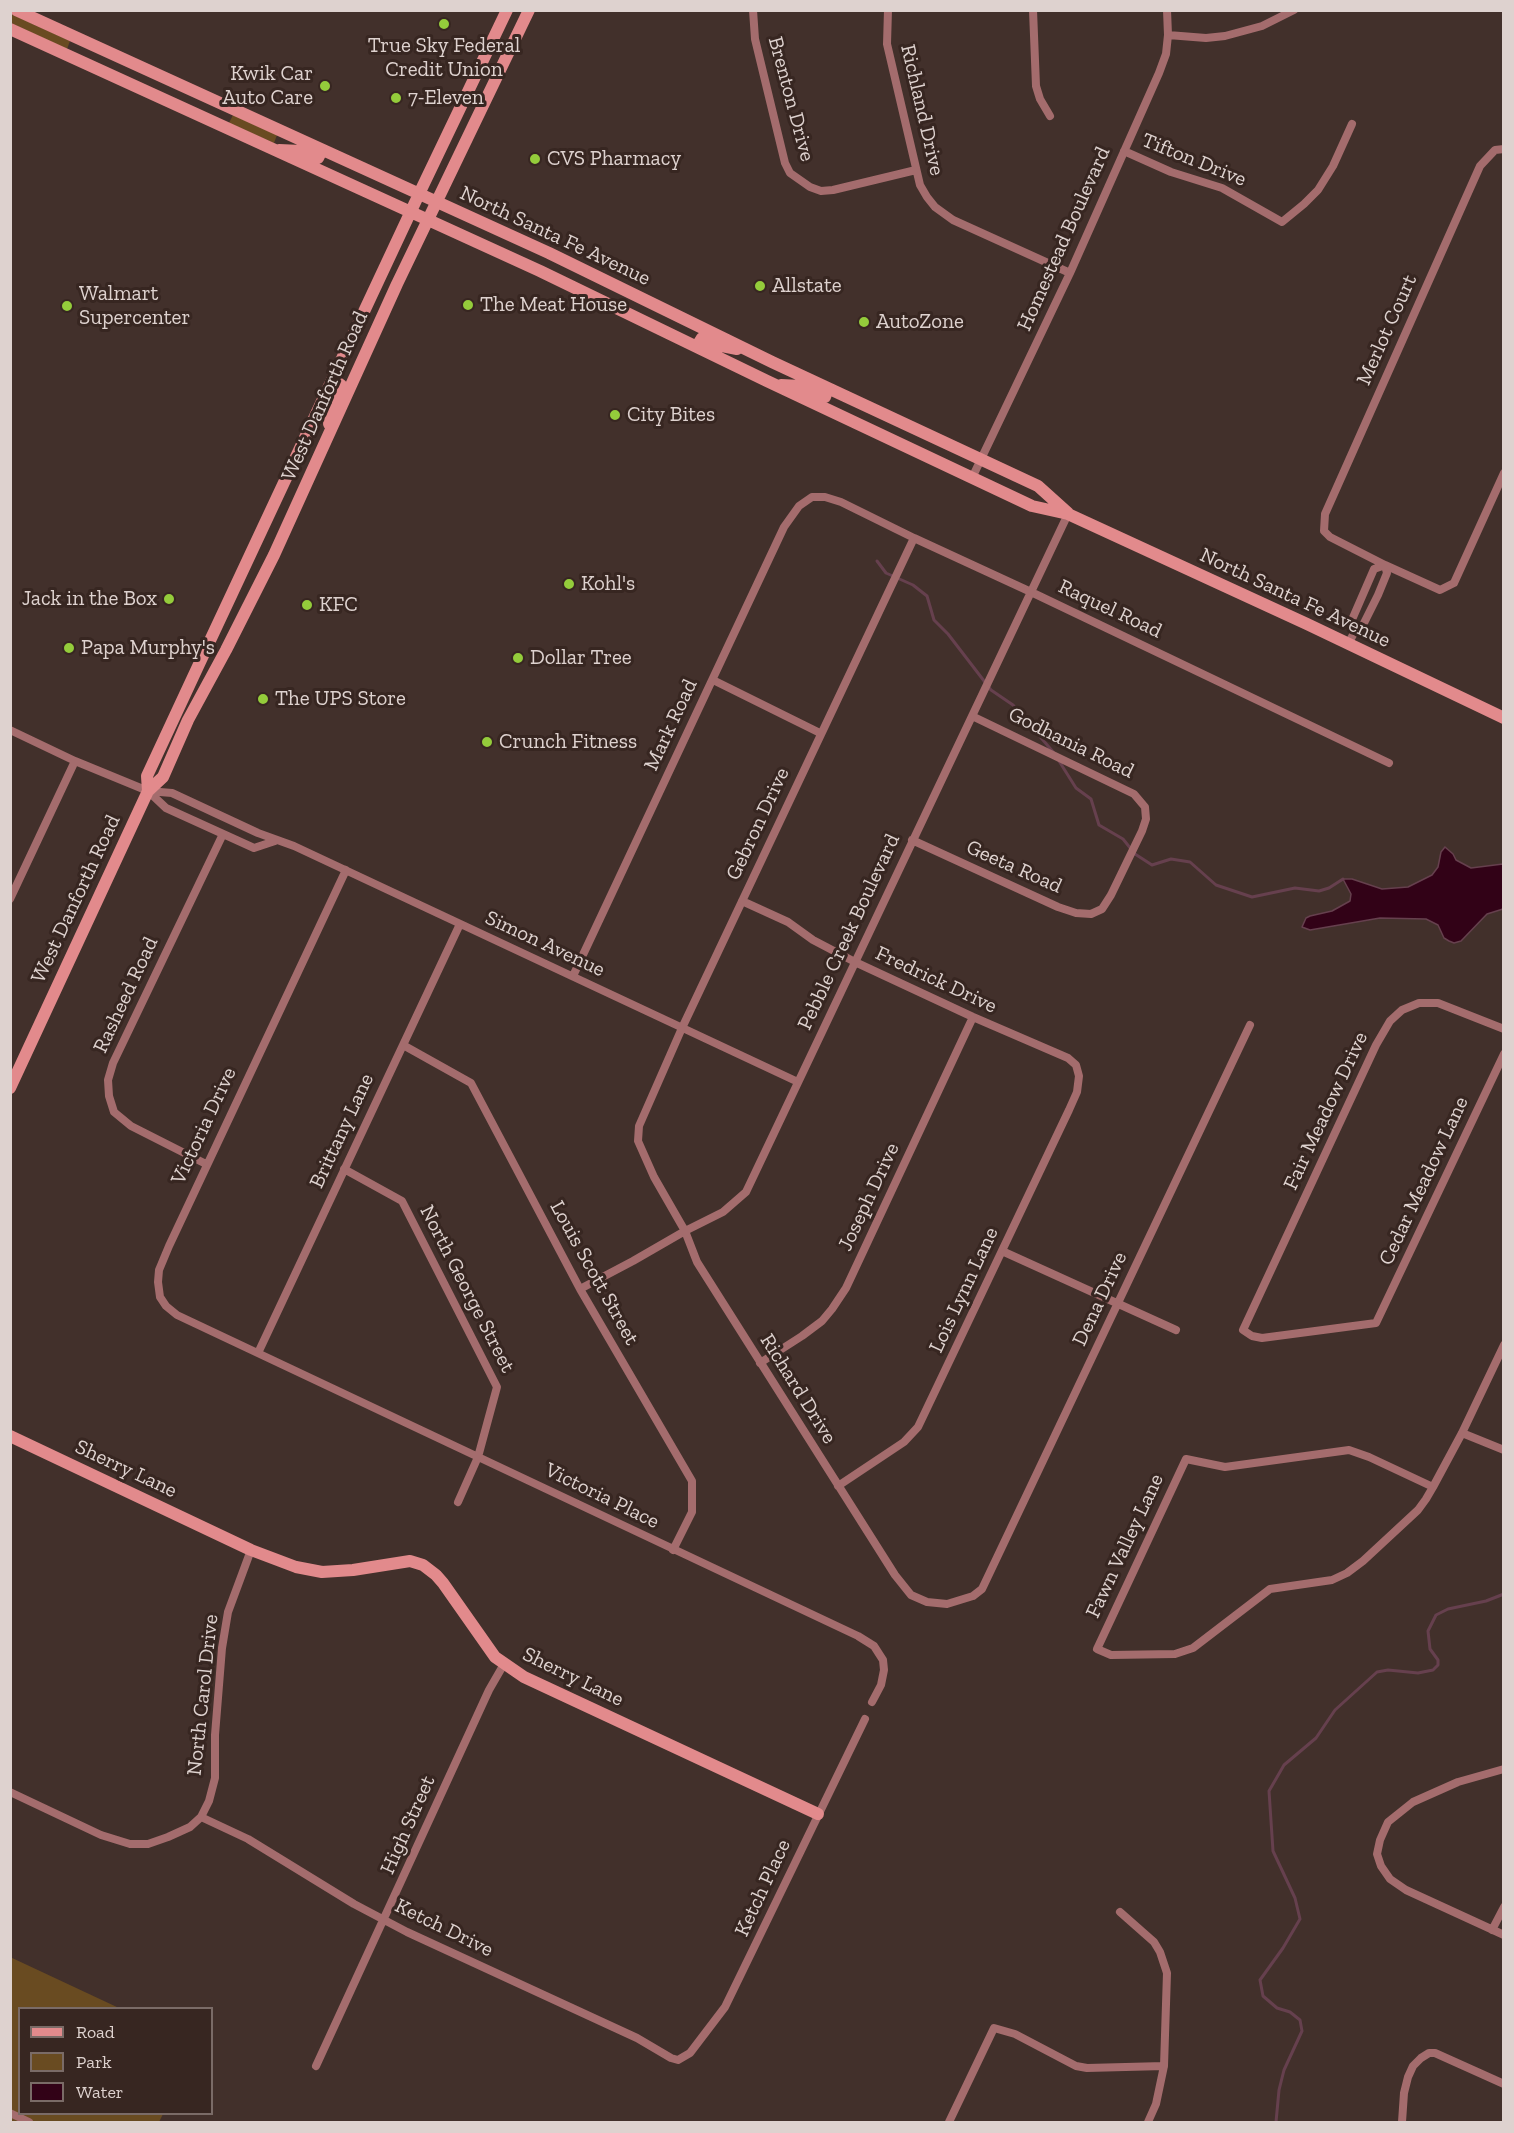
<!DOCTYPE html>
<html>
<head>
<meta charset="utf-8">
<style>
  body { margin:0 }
  #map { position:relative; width:1514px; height:2133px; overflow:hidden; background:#42302b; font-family:"Zilla Slab",serif }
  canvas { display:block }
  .frame { position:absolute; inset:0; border:12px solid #ded2cf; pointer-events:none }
  .legend { position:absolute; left:18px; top:2007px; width:195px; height:108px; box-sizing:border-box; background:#372621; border:2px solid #7a6b67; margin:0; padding:8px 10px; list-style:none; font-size:18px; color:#ded2cf }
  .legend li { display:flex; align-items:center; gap:12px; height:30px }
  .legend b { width:30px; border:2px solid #7a6b67 }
</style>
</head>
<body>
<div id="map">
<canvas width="1514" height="2133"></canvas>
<div class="frame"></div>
<ul class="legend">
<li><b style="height:8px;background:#e28a8c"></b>Road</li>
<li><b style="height:16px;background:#694b21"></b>Park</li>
<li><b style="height:16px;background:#320217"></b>Water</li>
</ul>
</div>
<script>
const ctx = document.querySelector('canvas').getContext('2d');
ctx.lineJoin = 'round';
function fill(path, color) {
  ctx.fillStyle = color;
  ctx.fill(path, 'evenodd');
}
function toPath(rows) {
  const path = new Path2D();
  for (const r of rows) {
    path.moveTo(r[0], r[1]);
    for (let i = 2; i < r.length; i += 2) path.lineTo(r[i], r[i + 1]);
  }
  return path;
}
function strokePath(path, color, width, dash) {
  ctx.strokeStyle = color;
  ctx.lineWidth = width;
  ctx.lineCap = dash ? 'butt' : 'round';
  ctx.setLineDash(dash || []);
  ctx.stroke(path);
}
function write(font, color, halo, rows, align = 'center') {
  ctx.font = font + ' "Zilla Slab",serif';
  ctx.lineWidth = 6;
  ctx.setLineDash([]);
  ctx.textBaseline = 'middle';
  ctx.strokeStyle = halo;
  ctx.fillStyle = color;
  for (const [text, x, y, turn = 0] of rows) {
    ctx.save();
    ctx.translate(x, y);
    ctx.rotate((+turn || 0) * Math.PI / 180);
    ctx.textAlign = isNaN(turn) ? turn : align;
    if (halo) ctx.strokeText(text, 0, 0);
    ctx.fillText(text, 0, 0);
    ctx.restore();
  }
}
fill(toPath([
  [11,14,70,41,67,49,11,23],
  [233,115,277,135,274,143,229,123],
  [10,1957,119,2008,20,2008,20,2114,163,2114,159,2122,11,2122]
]), '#694b21');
const water = toPath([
  [1445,847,1453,854,1456,860,1471,868,1503,864,1503,909,1487,914,1461,941,1454,943,1449,941,1444,938,1438,925,1426,919,1380,918,1310,930,1302,927,1306,918,1310,916,1332,911,1350,901,1351,894,1343,879,1352,879,1382,889,1408,887,1432,875,1438,867,1441,852,1445,847]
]);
fill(water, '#320217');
strokePath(water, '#66404e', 1.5);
strokePath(toPath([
  [877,561,886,573,913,585,927,596,934,620,948,634,991,690,1013,705,1054,753],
  [1059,761,1076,788,1091,799,1099,825,1123,839,1135,854,1152,865,1171,859,1190,862,1216,885,1252,897,1295,888,1319,891,1329,888,1343,879],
  [1276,2122,1279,2090,1284,2070,1302,2031,1300,2020,1290,2012,1277,2008,1263,1996,1260,1980,1283,1948,1300,1919,1295,1898,1273,1851,1269,1791,1284,1765,1316,1738,1335,1710,1377,1672,1388,1670,1418,1673,1433,1670,1438,1665,1438,1660,1430,1649,1428,1631,1436,1615,1448,1609,1486,1601,1504,1594]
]), '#66404e', 3);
strokePath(toPath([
  [753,10,755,39,785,163,790,173,810,187,821,191,833,190,916,170],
  [888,10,887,44,920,185,927,197,935,207,953,220,1070,273],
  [1033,10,1036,86,1040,99,1050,116],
  [1168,35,1206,38,1225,36,1262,26,1294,10],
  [1504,149,1495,150,1480,166,1325,514,1324,531,1330,537,1385,565,1440,590,1454,583,1504,473],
  [1124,151,1171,172,1222,188,1282,222,1304,204,1318,190,1333,166,1352,124],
  [972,478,1070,273,1159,73,1166,54,1168,35,1167,10],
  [914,538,682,1028,639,1126,638,1141,654,1177,685,1231,697,1262,895,1575,911,1595,927,1602,947,1604,973,1596,982,1589,1250,1025],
  [1348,644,1354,633,1361,629,1378,595,1387,573,1385,565,1374,569,1351,622,1354,633],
  [713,680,820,733],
  [10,730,75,761,148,791,172,793,258,833,294,846,798,1082],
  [148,791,166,808,254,848,275,841],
  [912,840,1058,907,1076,913,1091,914,1102,909,1111,895,1142,831,1146,819,1145,807,1134,794,972,716],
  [346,870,169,1246,159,1270,158,1282,160,1297,166,1306,177,1315,858,1636,874,1646,883,1660,884,1670,881,1685,872,1702],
  [10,899,75,761],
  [742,901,788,922,813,940,855,962,973,1017,1068,1058,1076,1065,1079,1076,1077,1092,1069,1110,918,1427,904,1442,838,1486],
  [573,976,784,527,799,506,812,497,825,497,841,502,914,538,1031,592,1389,763],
  [1504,1029,1438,1003,1419,1003,1402,1010,1390,1021,1376,1045,1243,1330,1252,1336,1262,1338,1376,1323,1504,1054],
  [403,1045,471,1083,580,1289,692,1481,692,1512,673,1550],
  [206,1164,131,1126,114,1112,109,1096,108,1080,113,1063,223,834],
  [344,1169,402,1201,497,1387,478,1457,458,1502],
  [1002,1251,1176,1330],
  [580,1289,633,1261,685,1231,723,1212,746,1192,1068,514],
  [258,1353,460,924],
  [760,1363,802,1336,822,1321,832,1309,846,1288,973,1017],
  [1462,1433,1504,1450],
  [1433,1487,1369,1457,1349,1450,1225,1467,1186,1459,1097,1649,1111,1655,1175,1654,1193,1648,1270,1589,1332,1580,1347,1573,1363,1561,1418,1510,1426,1499,1433,1487,1462,1433,1504,1345],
  [1504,1769,1458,1782,1413,1802,1388,1822,1380,1840,1377,1854,1381,1866,1390,1879,1406,1890,1504,1935],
  [10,1792,101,1835,130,1844,148,1844,168,1837,190,1827,201,1817,209,1801,215,1778,215,1735,222,1648,228,1612,251,1550],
  [201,1817,248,1839,354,1904,407,1932,637,2038,671,2058,678,2060,690,2053,725,2007,865,1719],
  [1120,1912,1154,1942,1160,1952,1167,1973,1164,2066,1156,2104,1148,2122],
  [1492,1930,1504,1907],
  [316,2066,489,1690,504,1664],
  [10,2113,29,2122],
  [949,2122,994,2028,1015,2034,1076,2066,1087,2068,1164,2066],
  [1402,2122,1404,2093,1408,2077,1413,2066,1421,2058,1429,2053,1435,2053,1504,2084]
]), '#a46c6d', 8);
strokePath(toPath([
  [16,10,549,253,772,362,1038,486,1068,513],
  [10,29,540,271,767,381,1032,506,1068,514,1307,624,1504,718],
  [279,150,301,151,318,158,322,150],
  [697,346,702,338,717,345,737,349],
  [781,385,801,386,825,397,828,389],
  [329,424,332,405,341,385,333,379],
  [148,791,147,776,207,647,419,194,507,10],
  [10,1088,148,791,163,777,188,720,226,650,274,555,397,284,529,10],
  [10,1436,251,1550,296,1567,322,1572,353,1570,410,1561,423,1565,436,1575,443,1583,495,1657,524,1677,818,1814]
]), '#e28a8c', 12);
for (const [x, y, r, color] of [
  [444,24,6,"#94cc3b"],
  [325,86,6,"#94cc3b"],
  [396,98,6,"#94cc3b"],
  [535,159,6,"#94cc3b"],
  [760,286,6,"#94cc3b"],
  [468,305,6,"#94cc3b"],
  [67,306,6,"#94cc3b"],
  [864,322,6,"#94cc3b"],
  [615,415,6,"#94cc3b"],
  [569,584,6,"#94cc3b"],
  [169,599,6,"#94cc3b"],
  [307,605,6,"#94cc3b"],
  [69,648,6,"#94cc3b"],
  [518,658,6,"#94cc3b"],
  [263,699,6,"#94cc3b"],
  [487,742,6,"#94cc3b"]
]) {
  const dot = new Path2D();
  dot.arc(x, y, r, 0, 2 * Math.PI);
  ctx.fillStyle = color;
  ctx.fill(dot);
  strokePath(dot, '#372621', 2);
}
write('21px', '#ded2cf', '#372621', [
  ["True Sky Federal",444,46,"center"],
  ["Credit Union",444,70,"center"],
  ["Kwik Car",313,74,"right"],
  ["Auto Care",313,98,"right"],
  ["7-Eleven",408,98],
  ["CVS Pharmacy",547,159],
  ["Allstate",772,286],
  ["Walmart",79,294],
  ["Supercenter",79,318],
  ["The Meat House",480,305],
  ["AutoZone",876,322],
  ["City Bites",627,415],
  ["Kohl's",581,584],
  ["Jack in the Box",157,599,"right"],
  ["KFC",319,605],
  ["Papa Murphy's",81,648],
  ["Dollar Tree",530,658],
  ["The UPS Store",275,699],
  ["Crunch Fitness",499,742]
], 'left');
write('21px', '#ded2cf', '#372621', [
  ["Brenton Drive",791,99,75],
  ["Richland Drive",922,110,77],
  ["Tifton Drive",1194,160,22],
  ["North Santa Fe Avenue",555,236,25],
  ["Homestead Boulevard",1064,239,-66],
  ["Merlot Court",1387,330,-66],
  ["West Danforth Road",325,396,-66],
  ["North Santa Fe Avenue",1295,598,25],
  ["Raquel Road",1110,609,25],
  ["Mark Road",671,725,-65],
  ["Godhania Road",1071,743,26],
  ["Gebron Drive",758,824,-65],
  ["Geeta Road",1014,867,24],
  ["West Danforth Road",76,899,-65],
  ["Pebble Creek Boulevard",849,932,-65],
  ["Simon Avenue",545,944,25],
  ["Fredrick Drive",936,980,25],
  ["Rasheed Road",126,995,-65],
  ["Fair Meadow Drive",1326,1111,-65],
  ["Victoria Drive",204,1126,-65],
  ["Brittany Lane",342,1131,-65],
  ["Cedar Meadow Lane",1424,1181,-65],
  ["Joseph Drive",869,1197,-65],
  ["Louis Scott Street",594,1273,61],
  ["North George Street",467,1289,63],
  ["Lois Lynn Lane",964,1290,-65],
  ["Dena Drive",1100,1299,-65],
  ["Richard Drive",798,1389,58],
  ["Sherry Lane",126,1469,25],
  ["Victoria Place",602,1496,26],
  ["Fawn Valley Lane",1125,1546,-65],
  ["Sherry Lane",573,1677,26],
  ["North Carol Drive",203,1695,-84],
  ["High Street",408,1825,-66],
  ["Ketch Place",763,1888,-65],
  ["Ketch Drive",444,1928,26]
]);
</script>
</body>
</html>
